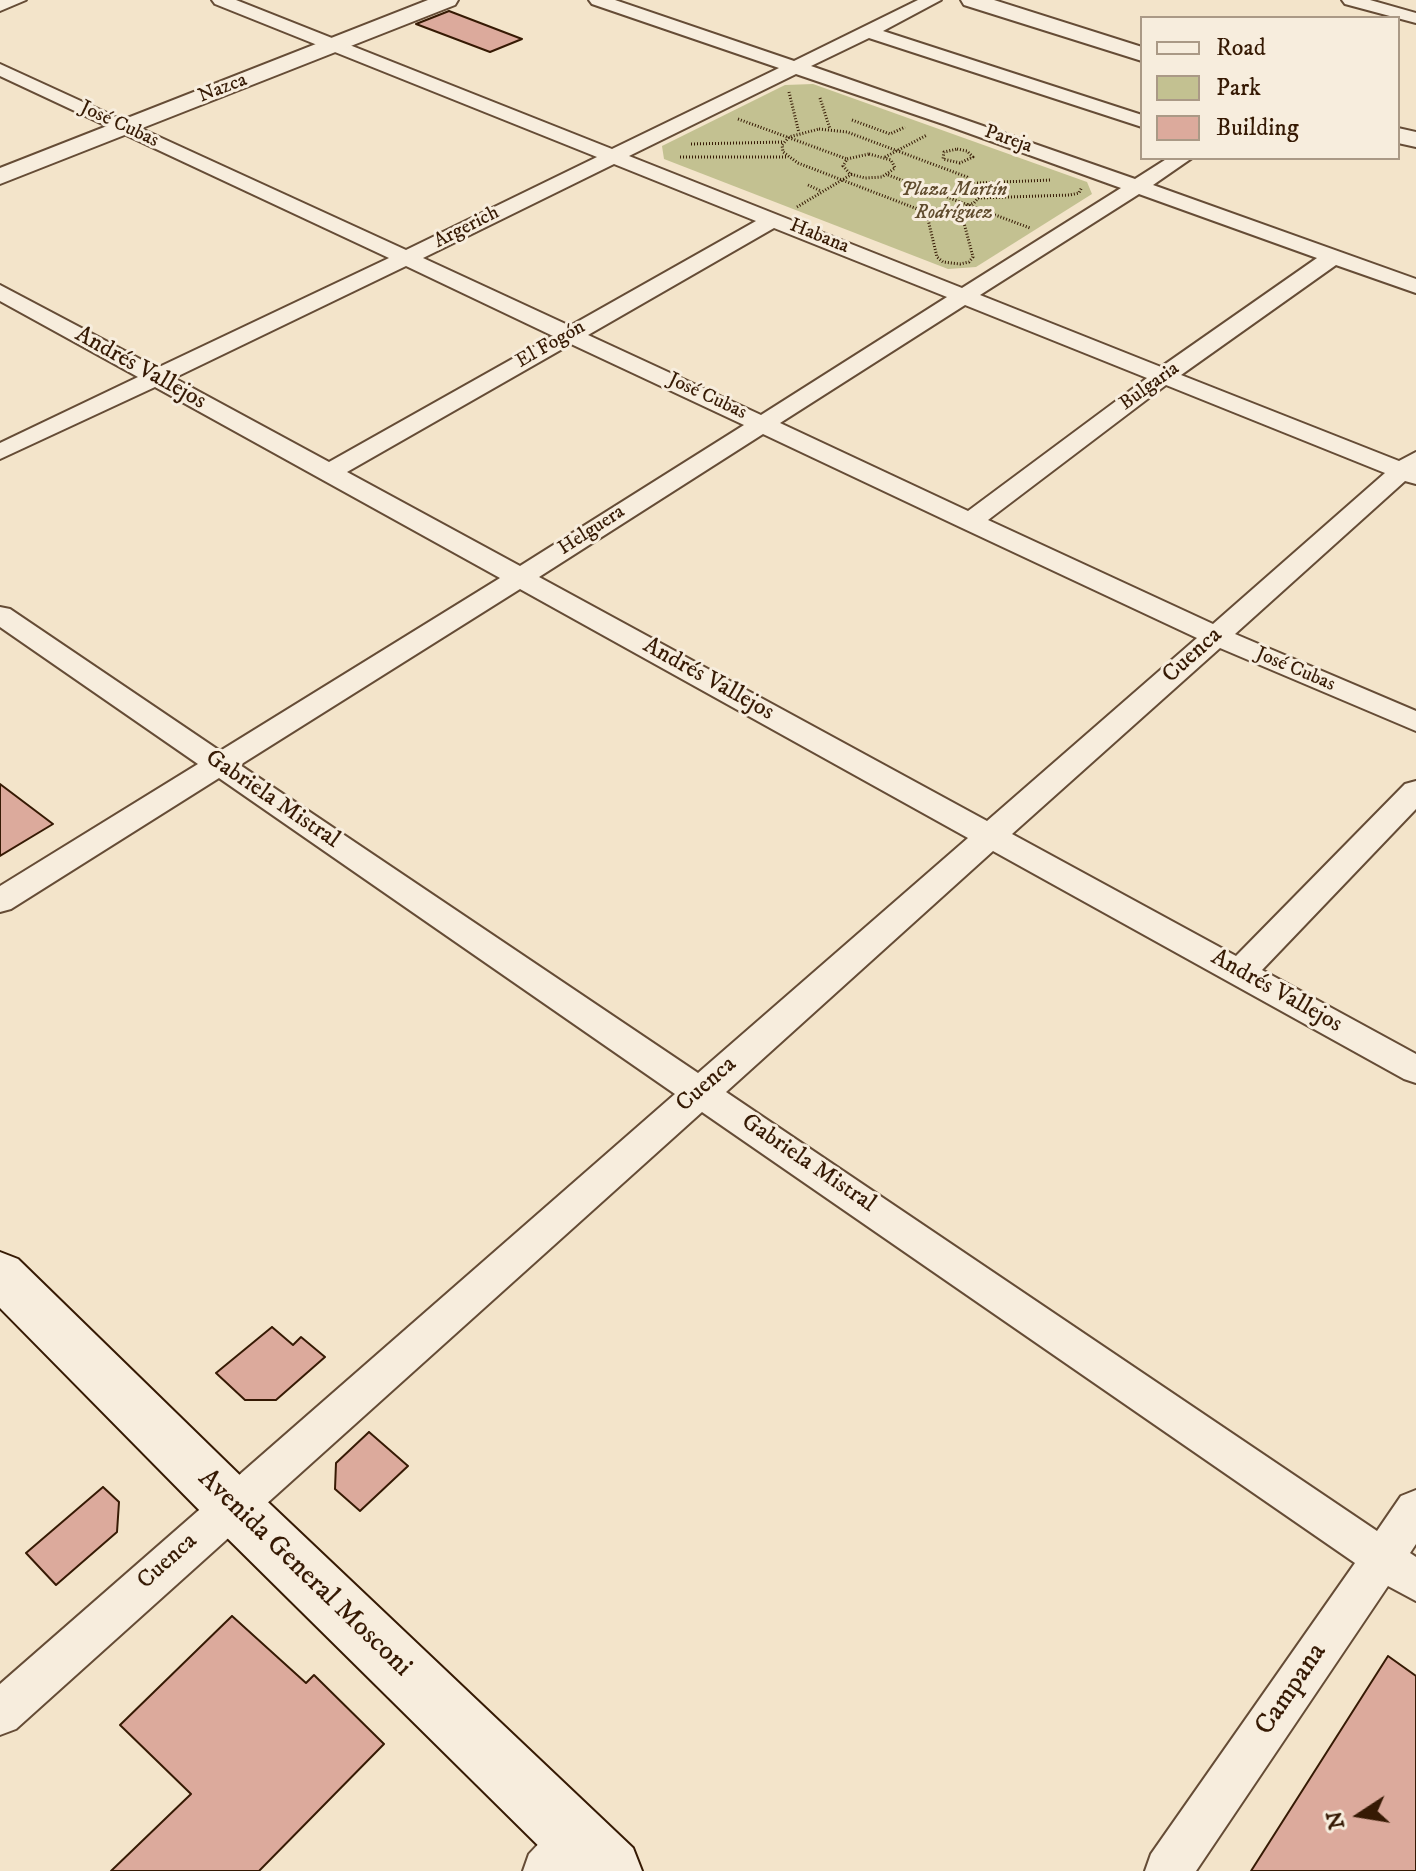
<!DOCTYPE html>
<html>
<head>
<meta charset="utf-8">
<style>
  body { margin:0 }
  #map { position:relative; width:1416px; height:1871px; overflow:hidden; background:#f3e4ca; font-family:"IM FELL DW Pica",serif }
  canvas { display:block }
  .legend { position:absolute; left:1140px; top:16px; width:260px; height:144px; box-sizing:border-box; background:#f7eddd; border:2px solid #aa9986; margin:0; padding:10px 14px; list-style:none; font-size:24px; color:#361a04 }
  .legend li { display:flex; align-items:center; gap:16px; height:40px }
  .legend b { width:40px; border:2px solid #aa9986 }
  .north { position:absolute; left:1320px; top:1775px; width:80px; height:80px; -webkit-text-stroke:6px #f7eddd; paint-order:stroke; rotate:258deg; font-size:22px; font-weight:700; line-height:32px; text-align:center; color:#361a04 }
  .north::after { content:''; display:block; margin:auto; width:28px; height:36px; background:#361a04; clip-path:polygon(50% 0,100% 100%,50% 72%,0 100%) }
</style>
</head>
<body>
<div id="map">
<canvas width="1416" height="1871"></canvas>
<ul class="legend">
<li><b style="height:10px;background:#f7eddd"></b>Road</li>
<li><b style="height:22px;background:#c3c191"></b>Park</li>
<li><b style="height:22px;background:#dcaa9c"></b>Building</li>
</ul>
<div class="north">N</div>
</div>
<script>
const ctx = document.querySelector('canvas').getContext('2d');
ctx.lineJoin = 'round';
function fill(path, color) {
  ctx.fillStyle = color;
  ctx.fill(path, 'evenodd');
}
function toPath(rows) {
  const path = new Path2D();
  for (const r of rows) {
    path.moveTo(r[0], r[1]);
    for (let i = 2; i < r.length; i += 2) path.lineTo(r[i], r[i + 1]);
  }
  return path;
}
function strokePath(path, color, width, dash) {
  ctx.strokeStyle = color;
  ctx.lineWidth = width;
  ctx.lineCap = dash ? 'butt' : 'round';
  ctx.setLineDash(dash || []);
  ctx.stroke(path);
}
function write(font, color, halo, rows, align = 'center') {
  ctx.font = font + ' "IM FELL DW Pica",serif';
  ctx.lineWidth = 6;
  ctx.setLineDash([]);
  ctx.textBaseline = 'middle';
  ctx.strokeStyle = halo;
  ctx.fillStyle = color;
  for (const [text, x, y, turn = 0] of rows) {
    ctx.save();
    ctx.translate(x, y);
    ctx.rotate((+turn || 0) * Math.PI / 180);
    ctx.textAlign = isNaN(turn) ? turn : align;
    if (halo) ctx.strokeText(text, 0, 0);
    ctx.fillText(text, 0, 0);
    ctx.restore();
  }
}
fill(toPath([
  [813,84,1087,182,1092,194,976,267,948,269,664,159,662,146,785,85]
]), '#c3c191');
const building = toPath([
  [449,11,522,39,490,52,416,24,449,11],
  [0,784,53,824,0,856,0,784],
  [272,1327,293,1345,301,1337,325,1357,276,1400,245,1400,216,1373,272,1327],
  [369,1432,408,1466,360,1511,335,1489,336,1463,369,1432],
  [103,1487,119,1502,117,1532,56,1585,26,1553,103,1487],
  [232,1616,306,1683,314,1675,384,1744,259,1871,111,1871,191,1794,120,1725,232,1616],
  [1388,1656,1416,1676,1416,1871,1251,1871,1388,1656]
]);
fill(building, '#dcaa9c');
strokePath(building, '#361a04', 2);
const minor = toPath([
  [0,0,26,0,0,11,0,0],
  [212,0,236,0,612,149,779,68,592,4,589,0,615,0,794,61,918,0,941,0,883,31,1142,115,1142,127,869,38,811,66,1135,179,1168,158,1192,158,1153,185,1416,279,1416,293,1336,265,1181,375,1399,461,1416,452,1416,484,1405,481,1235,634,1416,711,1416,731,1220,648,1012,834,1236,956,1405,784,1416,781,1416,809,1262,970,1416,1054,1416,1083,1404,1079,993,851,726,1092,1377,1531,1401,1496,1416,1490,1416,1544,1410,1553,1416,1557,1416,1601,1388,1586,1196,1871,1145,1871,1151,1854,1355,1563,702,1112,16,1729,0,1735,0,1684,675,1094,219,778,11,909,0,912,0,886,198,764,0,627,0,607,10,609,220,751,500,578,155,387,0,459,0,443,138,377,0,301,0,285,157,368,389,258,0,76,0,64,406,250,597,157,215,4,212,0],
  [796,74,946,125,1121,188,962,288,629,156,796,74],
  [614,164,756,221,570,326,423,258,614,164],
  [1139,194,1317,258,1161,367,980,295,1139,194],
  [774,228,947,297,761,415,588,335,774,228],
  [406,266,553,336,329,462,174,378,406,266],
  [965,305,1147,378,968,511,780,423,965,305],
  [571,344,744,425,520,566,347,472,571,344],
  [1166,385,1385,473,1213,624,988,520,1166,385],
  [763,434,960,527,1197,638,987,821,539,577,763,434],
  [520,589,968,838,698,1073,240,765,520,589],
  [1342,0,1370,0,1416,13,1416,23,1345,4,1342,0],
  [576,1814,592,1821,599,1837,592,1853,577,1871,523,1871,529,1854,560,1821,576,1814]
]);
const tertiary = toPath([
  [428,0,458,0,455,5,0,184,0,168,428,0],
  [961,0,994,0,1142,47,1142,61,964,5,961,0],
  [1398,128,1416,132,1416,147,1398,143,1398,128]
]);
const secondary = toPath([
  [0,1252,18,1259,252,1487,633,1848,642,1871,564,1871,212,1523,0,1308,0,1252]
]);
strokePath(minor, '#654c36', 4);
strokePath(tertiary, '#654c36', 4);
strokePath(secondary, '#361a04', 4);
strokePath(toPath([
  [789,92,799,133],
  [820,98,830,129],
  [738,119,847,159],
  [852,120,890,134,905,127],
  [819,129,847,132,967,177,980,189,980,196,974,203,960,208,920,210,798,163,783,152,782,145,789,137,819,129],
  [691,144,784,142],
  [957,149,967,151,973,157,960,163,943,159,944,152,957,149],
  [869,154,891,160,895,168,882,177,865,178,850,174,843,166,847,159,869,154],
  [680,157,786,157],
  [885,157,927,135],
  [888,175,1030,228],
  [977,183,1051,180],
  [808,185,821,191],
  [978,198,1070,195,1079,193,1082,187],
  [797,207,852,174],
  [926,211,937,257,943,262,960,264,969,262,973,257,960,208]
]), '#361a04', 3, [1, 2]);
fill(minor, '#f7eddd');
fill(tertiary, '#f7eddd');
fill(secondary, '#f7eddd');
write('20px', '#361a04', '#f7eddd', [
  ["Nazca",223,89,-21],
  ["José Cubas",119,125,25],
  ["Pareja",1008,140,19],
  ["Argerich",467,228,-27],
  ["Habana",819,237,22],
  ["El Fogón",551,345,-30],
  ["Bulgaria",1150,387,-36],
  ["José Cubas",707,397,25],
  ["Helguera",592,531,-33],
  ["José Cubas",1295,670,23]
]);
write('italic 20px', '#604c2e', '#f7eddd', [
  ["Plaza Martín",954,191],
  ["Rodríguez",954,214]
]);
write('24px', '#361a04', '#f7eddd', [
  ["Andrés Vallejos",140,369,29],
  ["Cuenca",1193,656,-42],
  ["Andrés Vallejos",708,680,29],
  ["Gabriela Mistral",272,800,34],
  ["Andrés Vallejos",1276,992,29],
  ["Cuenca",707,1085,-41],
  ["Gabriela Mistral",808,1164,34],
  ["Cuenca",168,1562,-42]
]);
write('28px', '#361a04', '#f7eddd', [
  ["Avenida General Mosconi",304,1574,44],
  ["Campana",1292,1690,-56]
]);
</script>
</body>
</html>
